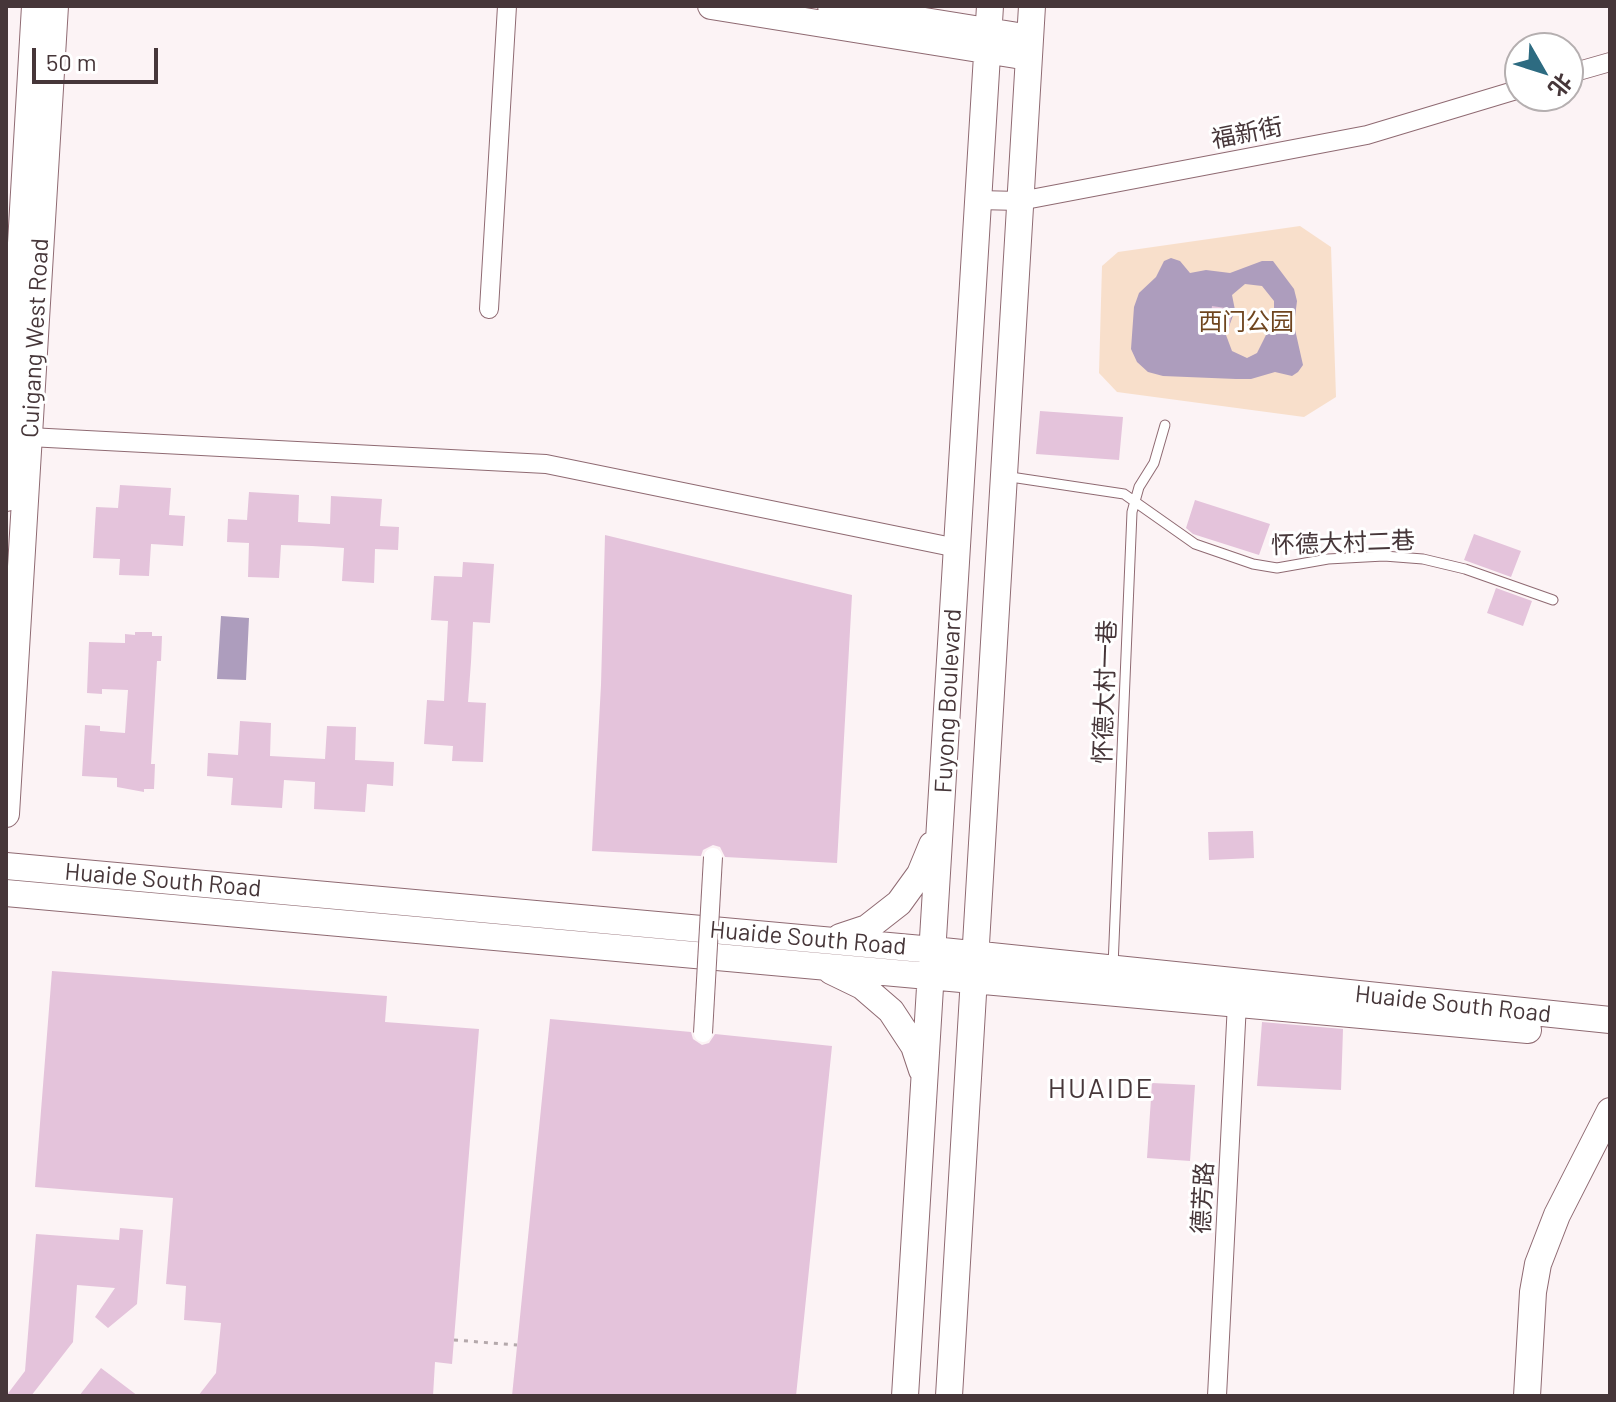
<!DOCTYPE html>
<html>
<head>
<meta charset="utf-8">
<style>
  body { margin:0 }
  #map { position:relative; width:1616px; height:1402px; overflow:hidden; background:#fcf3f5; font-family:Barlow,"Noto Sans SC",sans-serif }
  canvas { display:block }
  .frame { position:absolute; inset:0; border:8px solid #463639; pointer-events:none }
  .north { position:absolute; left:1504px; top:32px; width:80px; height:80px; box-sizing:border-box; background:#fff; border:2px solid #b5afb0; border-radius:50%; rotate:129deg; font-size:22px; font-weight:700; line-height:32px; text-align:center; color:#463639 }
  .north::after { content:''; display:block; margin:auto; width:28px; height:36px; background:#2d6b81; clip-path:polygon(50% 0,100% 100%,50% 72%,0 100%) }
  .scale { position:absolute; left:32px; top:48px; width:126px; height:36px; box-sizing:border-box; border:4px solid #463639; border-top:0; padding-left:10px; font-size:24px; line-height:28px; white-space:nowrap; color:#463639; -webkit-text-stroke:6px #fff; paint-order:stroke }
</style>
</head>
<body>
<div id="map">
<canvas width="1616" height="1402"></canvas>
<div class="frame"></div>
<div class="north">北</div>
<div class="scale">50 m</div>
</div>
<script>
const ctx = document.querySelector('canvas').getContext('2d');
ctx.lineJoin = 'round';
function fill(path, color) {
  ctx.fillStyle = color;
  ctx.fill(path, 'evenodd');
}
function toPath(rows) {
  const path = new Path2D();
  for (const r of rows) {
    path.moveTo(r[0], r[1]);
    for (let i = 2; i < r.length; i += 2) path.lineTo(r[i], r[i + 1]);
  }
  return path;
}
function strokePath(path, color, width, dash) {
  ctx.strokeStyle = color;
  ctx.lineWidth = width;
  ctx.lineCap = dash ? 'butt' : 'round';
  ctx.setLineDash(dash || []);
  ctx.stroke(path);
}
function write(font, color, halo, rows, align = 'center') {
  ctx.font = font + ' Barlow,"Noto Sans SC",sans-serif';
  ctx.lineWidth = 6;
  ctx.setLineDash([]);
  ctx.textBaseline = 'middle';
  ctx.strokeStyle = halo;
  ctx.fillStyle = color;
  for (const [text, x, y, turn = 0] of rows) {
    ctx.save();
    ctx.translate(x, y);
    ctx.rotate((+turn || 0) * Math.PI / 180);
    ctx.textAlign = isNaN(turn) ? turn : align;
    if (halo) ctx.strokeText(text, 0, 0);
    ctx.fillText(text, 0, 0);
    ctx.restore();
  }
}
fill(toPath([
  [1300,226,1331,247,1336,397,1304,417,1117,392,1099,373,1102,266,1118,252]
]), '#f8dfcb');
fill(toPath([
  [1171,258,1180,261,1190,273,1206,270,1230,273,1262,261,1273,261,1294,289,1297,301,1294,325,1303,365,1298,372,1292,376,1275,372,1251,379,1236,379,1163,376,1148,372,1137,362,1131,349,1134,307,1139,293,1156,277,1164,261],
  [1245,284,1262,286,1274,301,1274,315,1268,331,1257,353,1247,358,1232,351,1226,335,1235,310,1232,295],
  [221,616,249,618,246,680,217,679]
]), '#ad9dbd');
fill(toPath([
  [1212,306,1232,309,1229,329,1209,326],
  [1040,411,1123,417,1119,460,1036,454],
  [120,485,171,488,169,515,185,516,183,546,151,544,149,576,119,575,120,559,93,558,96,507,118,508],
  [249,492,299,495,298,522,330,524,331,496,382,499,380,526,399,527,398,550,375,549,374,583,342,581,344,548,312,546,281,545,279,578,248,577,249,543,227,542,228,519,247,520],
  [1195,500,1270,524,1259,555,1193,534,1186,528],
  [1474,534,1521,551,1511,577,1464,560],
  [605,535,852,595,837,863,725,857,720,847,713,845,703,850,701,856,592,851,601,685],
  [463,562,494,564,490,623,473,622,471,662,468,702,486,703,483,762,452,761,453,746,424,744,427,700,444,701,448,621,431,620,434,576,462,577],
  [1496,588,1532,601,1523,626,1487,613],
  [135,632,152,632,152,636,162,636,161,661,157,661,151,764,155,764,154,789,144,789,144,792,117,787,117,778,82,776,85,725,100,726,100,731,125,733,128,690,102,689,102,694,87,693,89,642,125,643,125,634,135,635],
  [240,721,271,723,270,756,325,759,327,726,356,727,355,760,394,762,393,786,367,784,365,812,314,809,315,782,284,780,282,808,231,805,233,778,207,776,208,753,238,755],
  [1253,831,1254,858,1209,860,1208,832],
  [52,971,387,996,385,1022,479,1029,452,1364,435,1362,433,1396,198,1396,216,1373,221,1323,184,1320,186,1286,166,1284,173,1198,35,1187],
  [550,1019,691,1032,693,1039,702,1045,709,1043,715,1034,832,1046,796,1396,512,1396],
  [1262,1022,1343,1029,1341,1090,1257,1086],
  [1152,1083,1195,1085,1190,1161,1147,1158],
  [120,1228,143,1230,137,1304,108,1328,95,1317,115,1288,77,1285,73,1342,31,1396,6,1396,25,1371,36,1234,119,1240],
  [101,1368,113,1377,138,1396,79,1396]
]), '#e4c3db');
const lane = toPath([
  [1004,476,1124,494,1195,544,1253,564,1277,568,1328,559,1384,556,1423,559,1465,569,1553,600],
  [1113,966,1132,512,1139,487,1154,463,1165,425]
]);
const street = toPath([
  [1568,74,1610,62],
  [978,200,1020,201,1367,135,1520,89],
  [489,309,507,6],
  [29,437,546,464,957,548],
  [1217,1396,1237,1003]
]);
const secondary = toPath([
  [711,6,1016,55,1029,49,1018,36,831,6],
  [6,498,35,6],
  [6,814,55,6],
  [6,866,933,950,1610,1020],
  [6,893,1528,1030],
  [840,937,867,928,899,903,920,874,932,845],
  [831,971,862,986,891,1011,914,1046,922,1070],
  [905,1396,990,6],
  [949,1396,1032,6],
  [1527,1396,1533,1292,1538,1264,1557,1215,1610,1111]
]);
strokePath(lane, '#8f6a72', 11);
strokePath(street, '#8f6a72', 20);
strokePath(secondary, '#8f6a72', 28);
strokePath(toPath([
  [454,1340,517,1345]
]), '#b4a8ab', 3, [4, 6]);
strokePath(lane, '#fff', 9);
strokePath(street, '#fff', 18);
strokePath(secondary, '#fff', 26);
const streetBridge = toPath([
  [703,1033,713,857]
]);
strokePath(streetBridge, '#8f6a72', 20, []);
strokePath(streetBridge, '#fff', 18);
write('24px', '#463639', '#fff', [
  ["福新街",1247,133,-11],
  ["Cuigang West Road",35,338,-87],
  ["怀德大村二巷",1343,543,-2],
  ["怀德大村一巷",1105,692,-88],
  ["Fuyong Boulevard",948,701,-87],
  ["Huaide South Road",163,880,5],
  ["Huaide South Road",808,938,5],
  ["Huaide South Road",1453,1004,6],
  ["德芳路",1203,1198,-87]
]);
write('24px', '#6f451f', '#fff', [
  ["西门公园",1246,322]
]);
ctx.letterSpacing = '2px';
write('28px', '#463639', '#fff', [
  ["HUAIDE",1101,1089]
]);
ctx.letterSpacing = '0px';
</script>
</body>
</html>
